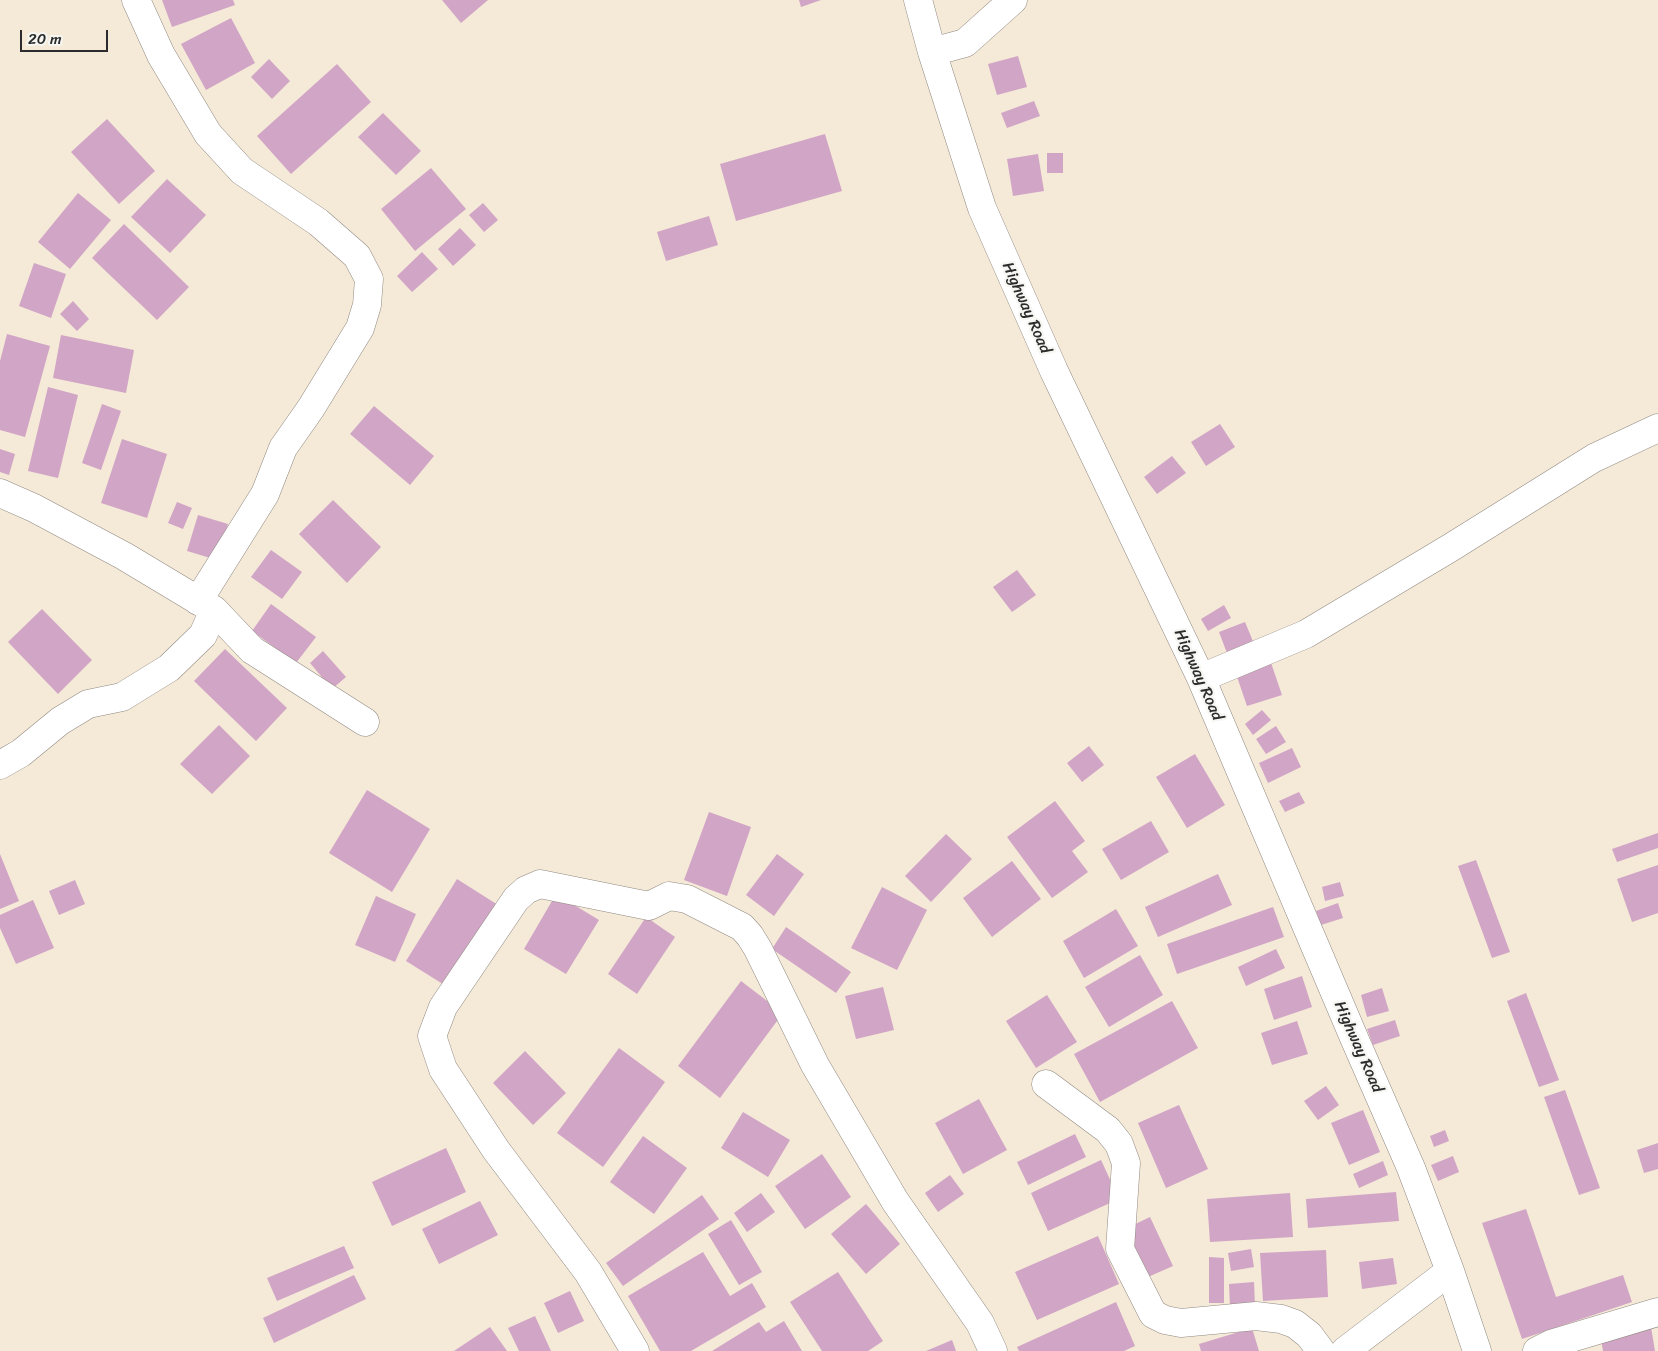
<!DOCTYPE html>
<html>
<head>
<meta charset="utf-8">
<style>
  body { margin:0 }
  #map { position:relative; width:1658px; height:1351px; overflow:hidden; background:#f5e9d8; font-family:Sriracha,sans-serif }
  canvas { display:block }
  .scale { position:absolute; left:20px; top:30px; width:88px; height:22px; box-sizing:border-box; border:2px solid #2b2b2b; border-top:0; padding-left:6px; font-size:15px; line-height:18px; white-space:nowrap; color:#2b2b2b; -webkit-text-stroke:4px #f6f6f2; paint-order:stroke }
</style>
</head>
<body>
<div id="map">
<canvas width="1658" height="1351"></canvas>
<div class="scale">20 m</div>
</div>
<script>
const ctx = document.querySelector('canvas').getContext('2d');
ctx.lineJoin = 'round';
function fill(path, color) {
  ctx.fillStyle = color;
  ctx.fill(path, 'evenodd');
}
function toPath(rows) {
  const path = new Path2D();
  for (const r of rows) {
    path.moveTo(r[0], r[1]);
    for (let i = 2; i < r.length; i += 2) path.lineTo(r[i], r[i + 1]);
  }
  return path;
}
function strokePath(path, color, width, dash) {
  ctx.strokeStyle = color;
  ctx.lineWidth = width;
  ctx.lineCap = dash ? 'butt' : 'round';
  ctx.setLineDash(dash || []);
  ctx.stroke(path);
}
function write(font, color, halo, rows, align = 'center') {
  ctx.font = font + ' Sriracha,sans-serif';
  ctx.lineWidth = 4.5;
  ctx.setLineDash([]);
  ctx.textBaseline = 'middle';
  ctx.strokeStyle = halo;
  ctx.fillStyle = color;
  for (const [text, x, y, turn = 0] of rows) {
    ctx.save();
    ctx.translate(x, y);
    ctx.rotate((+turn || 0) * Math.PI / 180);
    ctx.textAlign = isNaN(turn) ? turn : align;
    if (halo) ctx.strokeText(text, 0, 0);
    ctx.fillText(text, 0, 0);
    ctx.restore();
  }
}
fill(toPath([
  [162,0,233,0,235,5,172,27],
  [442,0,488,0,461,23],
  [799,0,821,0,801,7],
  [231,18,255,63,206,90,181,44],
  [1018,56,1027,87,997,95,988,64],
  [269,59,290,81,272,99,251,77],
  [337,64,371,102,291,174,257,136],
  [1034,101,1040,116,1007,128,1001,113],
  [383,113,421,151,396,175,358,137],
  [107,119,155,171,119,204,71,152],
  [825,134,842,191,736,221,720,164],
  [1047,153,1063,153,1063,173,1047,173],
  [1038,154,1044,191,1013,196,1007,159],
  [431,168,466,209,415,251,381,209],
  [167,179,206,215,170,253,131,217],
  [78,193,111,220,70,269,38,242],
  [483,203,498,220,484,232,469,215],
  [709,216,718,245,666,261,657,232],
  [124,224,189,287,157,320,92,258],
  [460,228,476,245,453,266,438,249],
  [422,252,438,269,412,292,397,276],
  [34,263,66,274,51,318,19,306],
  [73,301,89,319,77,331,60,314],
  [7,334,50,346,25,437,0,430,0,361],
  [61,335,134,350,126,393,53,378],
  [48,387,78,395,58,478,28,471],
  [102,404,121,411,101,470,82,463],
  [374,406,434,456,410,485,350,434],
  [1220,424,1235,447,1206,466,1191,442],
  [122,439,167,454,147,518,101,503],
  [0,449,15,454,9,475,0,472],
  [1172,456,1186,473,1157,494,1144,477],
  [333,500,381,547,347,583,299,534],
  [177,502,192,508,183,529,168,523],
  [198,515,228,524,217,560,187,551],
  [271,550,302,572,282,599,251,577],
  [1017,570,1036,595,1012,612,993,587],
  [271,604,316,637,296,663,252,631],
  [1224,605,1231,618,1208,631,1201,619],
  [42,609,92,660,58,694,8,642],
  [1245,622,1257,651,1230,661,1219,632],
  [225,649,287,708,256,741,194,681],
  [323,651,346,677,332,689,310,663],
  [1269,657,1282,695,1247,706,1234,668],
  [1262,710,1271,720,1253,735,1245,724],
  [219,725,250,756,212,794,180,764],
  [1276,726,1286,742,1266,754,1256,739],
  [1089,746,1104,765,1082,782,1067,763],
  [1292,748,1301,767,1268,783,1259,763],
  [1195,754,1225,805,1187,828,1156,777],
  [367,790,430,829,392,892,329,853],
  [1299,792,1305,803,1285,812,1279,801],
  [1055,801,1085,841,1072,851,1088,872,1052,898,1007,837],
  [709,812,751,827,727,896,684,880],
  [1151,821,1169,852,1121,880,1102,849],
  [1658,833,1658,848,1617,862,1612,849],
  [946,834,972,859,931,902,905,876],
  [0,854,19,901,0,909],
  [777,854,804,874,774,916,746,895],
  [1476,860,1510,952,1492,958,1458,866],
  [1012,861,1041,899,992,937,963,898],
  [1658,865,1658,913,1632,922,1617,879],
  [1218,874,1232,905,1158,937,1145,907],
  [457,879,498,905,446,986,406,961],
  [75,880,85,904,59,915,49,891],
  [1340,882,1344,896,1325,901,1322,887],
  [882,887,927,910,897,970,851,948],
  [556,894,599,920,566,974,524,949],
  [376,896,416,914,395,962,355,945],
  [33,900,54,948,16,964,0,928,0,915],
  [1338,903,1343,918,1321,925,1316,911],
  [1273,907,1284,937,1177,974,1167,944],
  [1116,909,1138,946,1084,978,1063,941],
  [646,917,675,937,637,994,608,974],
  [786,927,851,972,836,993,772,949],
  [1276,949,1285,968,1246,986,1238,967],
  [1140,955,1163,995,1109,1027,1085,987],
  [1302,976,1312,1007,1274,1020,1264,989],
  [741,981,783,1013,720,1098,678,1066],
  [883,987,894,1030,856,1039,845,996],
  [1382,988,1389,1011,1367,1017,1361,995],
  [1526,993,1559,1080,1539,1087,1507,1001],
  [1047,995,1077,1042,1036,1068,1006,1021],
  [1172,1001,1198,1048,1100,1102,1074,1054],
  [1395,1020,1400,1036,1373,1045,1367,1029],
  [1297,1021,1308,1054,1272,1065,1261,1033],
  [619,1048,665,1082,603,1167,557,1133],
  [525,1051,566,1093,533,1125,493,1083],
  [1326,1086,1339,1105,1318,1120,1304,1101],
  [1565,1090,1600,1188,1579,1195,1544,1097],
  [979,1099,1007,1150,963,1174,935,1123],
  [1179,1105,1208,1169,1166,1188,1138,1123],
  [1363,1110,1380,1152,1349,1165,1331,1123],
  [743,1112,790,1140,768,1177,721,1148],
  [1445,1130,1449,1141,1434,1147,1430,1136],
  [1075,1134,1086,1157,1028,1185,1017,1162],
  [643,1136,687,1168,654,1214,610,1182],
  [1658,1143,1658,1169,1644,1173,1637,1150],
  [446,1148,466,1192,392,1226,372,1182],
  [822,1154,851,1197,805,1229,775,1186],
  [1453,1156,1459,1172,1438,1181,1431,1165],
  [1101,1160,1119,1199,1048,1231,1031,1193],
  [1383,1161,1388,1175,1359,1188,1353,1174],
  [950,1175,964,1194,938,1212,925,1193],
  [1396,1192,1399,1221,1308,1228,1306,1199],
  [761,1193,775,1212,747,1232,734,1213],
  [1290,1193,1293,1237,1210,1242,1207,1199],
  [702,1195,719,1219,623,1286,606,1263],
  [480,1201,498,1235,439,1264,422,1229],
  [866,1204,900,1244,866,1274,831,1234],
  [1526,1209,1556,1297,1623,1275,1632,1302,1522,1339,1482,1223],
  [1150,1217,1173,1266,1148,1277,1125,1229],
  [731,1220,762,1272,739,1285,708,1234],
  [1098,1236,1119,1284,1037,1320,1015,1272],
  [344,1246,354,1268,277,1301,267,1278],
  [1251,1249,1254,1267,1231,1271,1228,1253],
  [1326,1250,1328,1297,1263,1301,1260,1253],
  [703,1252,730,1296,752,1283,766,1307,691,1351,660,1351,628,1296],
  [1209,1257,1224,1258,1224,1303,1209,1303],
  [1393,1258,1397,1284,1362,1289,1359,1262],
  [838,1272,883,1341,868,1351,822,1351,790,1302],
  [354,1275,366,1299,274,1343,263,1318],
  [1254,1282,1255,1306,1230,1307,1229,1284],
  [570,1291,584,1321,558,1333,544,1303],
  [1116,1302,1135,1346,1124,1351,1019,1351,1017,1347],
  [535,1316,551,1351,519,1351,508,1328],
  [784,1321,802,1351,712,1351,759,1322,766,1332],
  [490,1327,507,1351,454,1351],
  [1651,1327,1655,1351,1603,1351,1600,1334],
  [1252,1328,1259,1351,1201,1351,1199,1344],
  [952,1340,956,1351,926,1351]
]), '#d1a5c5');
const street = toPath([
  [136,0,161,55,208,134,242,171,318,222,357,256,369,279,367,305,360,328,311,408,283,448,265,494,198,601],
  [918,0,932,52,982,208,1054,371,1201,678,1355,1040,1411,1168,1450,1271,1477,1351],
  [932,52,965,43,1013,0],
  [0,493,34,508,124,556,214,610,252,650,365,722],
  [1201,678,1306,634,1450,548,1594,458,1658,428],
  [0,765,21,753,60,721,88,704,122,697,169,668,203,635,214,610],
  [1046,1084,1108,1130,1119,1144,1126,1163,1120,1249,1153,1314,1165,1320,1181,1323,1256,1316,1281,1319,1295,1324,1309,1335,1321,1351],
  [635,1351,588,1272,496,1150,443,1069,432,1036,443,1007,516,899,526,890,540,884,649,906,669,896,687,899,742,927,750,936,758,949,815,1065,895,1201,980,1323,993,1351],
  [1345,1351,1450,1271],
  [1537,1351,1551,1344,1658,1312]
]);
strokePath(street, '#908a82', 29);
strokePath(street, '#fff', 28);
write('16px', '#2b2b2b', '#f6f6f2', [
  ["Highway Road",1026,308,66],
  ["Highway Road",1198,675,66],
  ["Highway Road",1358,1047,66]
]);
</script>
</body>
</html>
